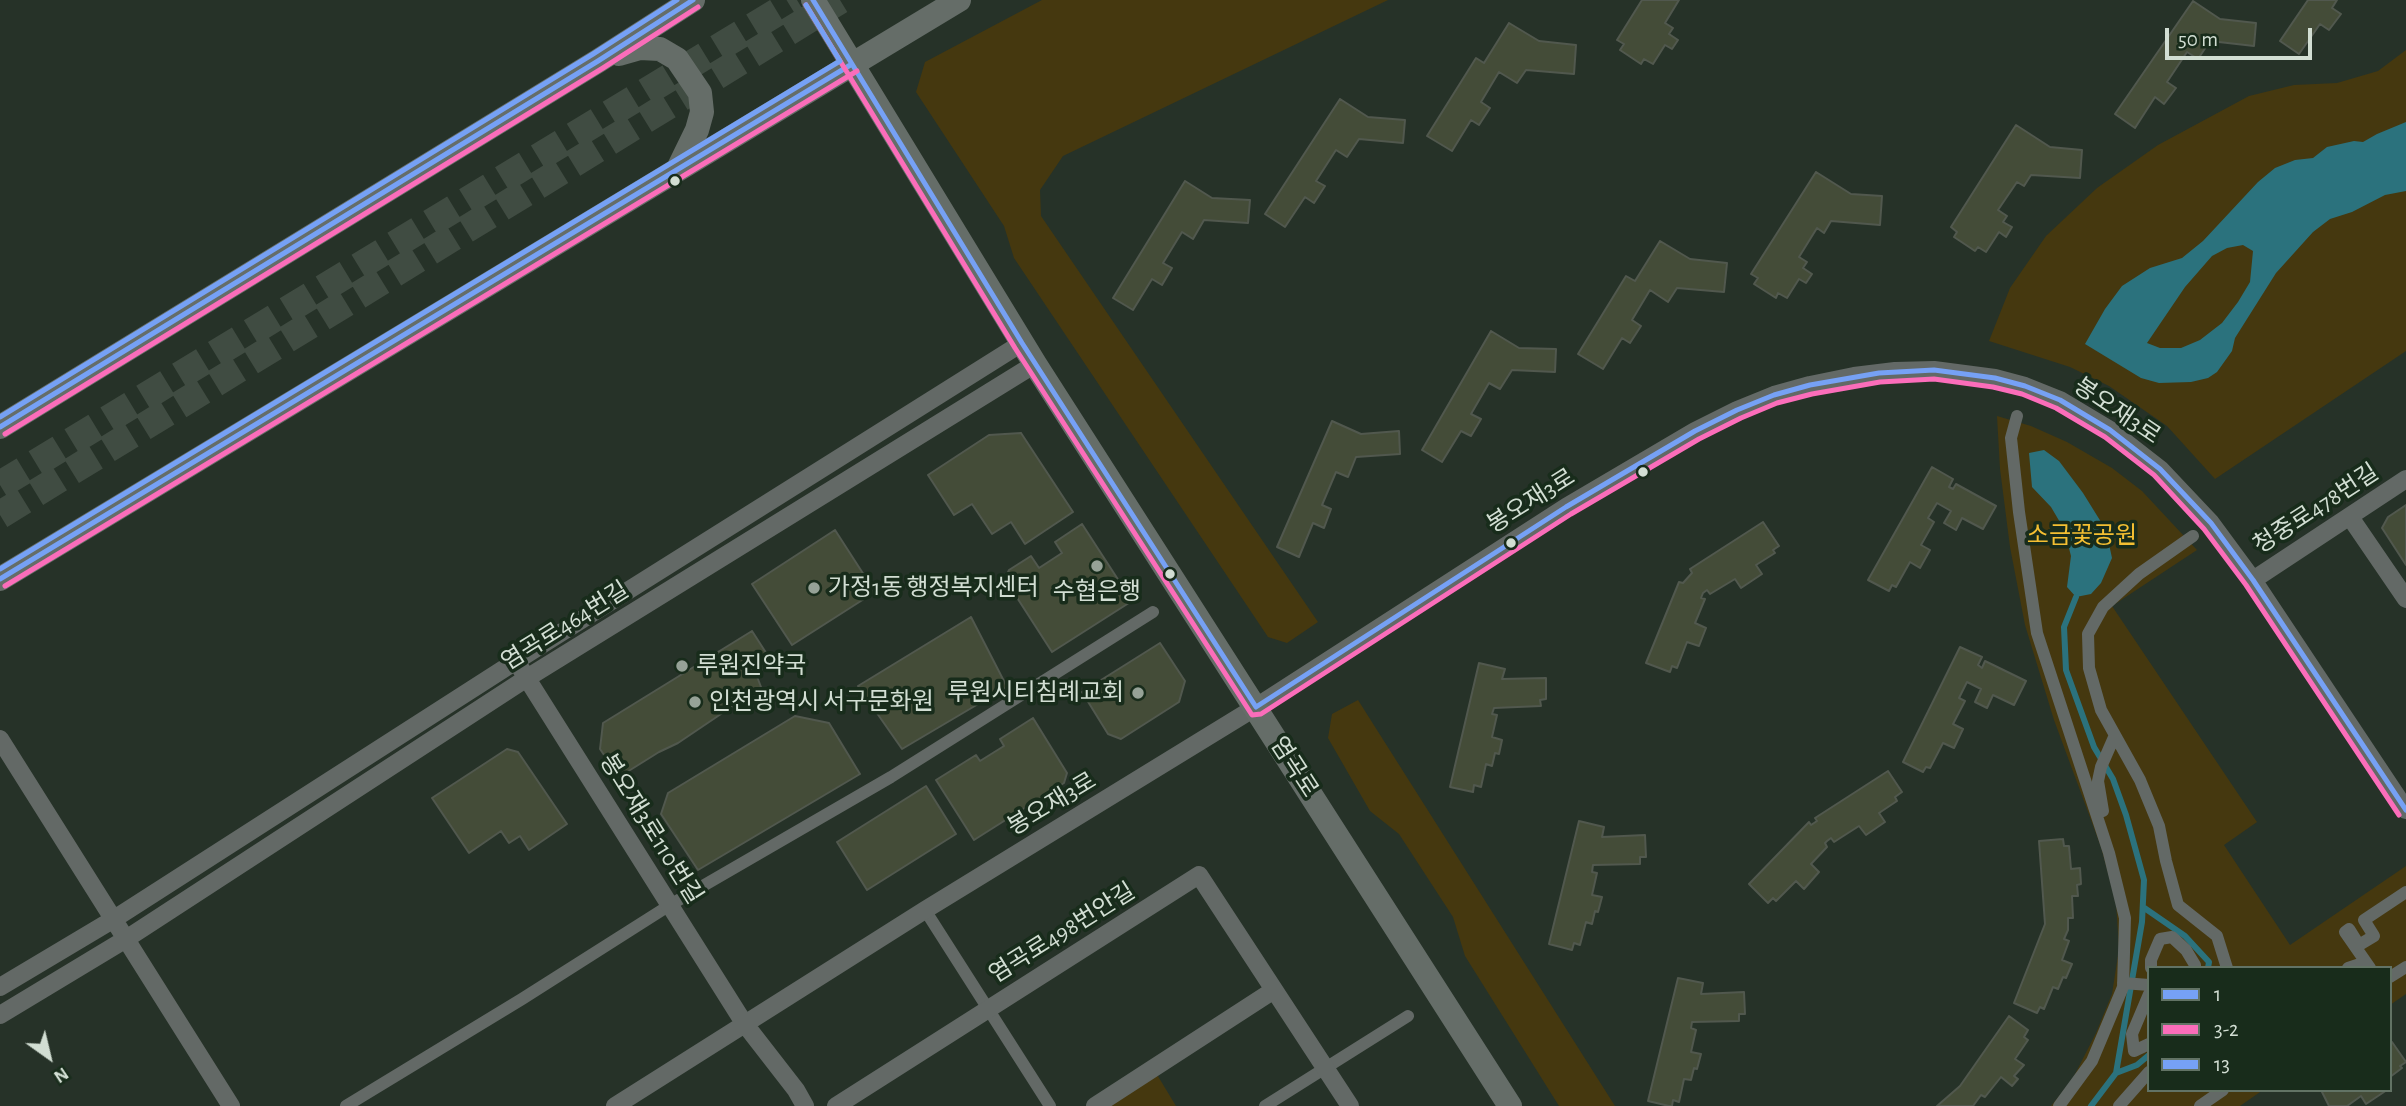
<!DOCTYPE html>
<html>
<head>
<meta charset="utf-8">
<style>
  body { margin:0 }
  #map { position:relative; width:2406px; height:1106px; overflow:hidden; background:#263228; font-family:"Alegreya Sans",sans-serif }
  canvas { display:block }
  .legend { position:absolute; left:2147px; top:966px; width:245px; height:126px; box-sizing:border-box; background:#182c1b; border:2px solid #627365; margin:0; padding:9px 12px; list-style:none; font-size:21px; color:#d2ded3 }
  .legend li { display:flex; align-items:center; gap:14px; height:35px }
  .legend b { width:35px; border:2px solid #627365 }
  .north { position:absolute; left:14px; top:1022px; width:70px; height:70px; -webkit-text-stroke:5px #182c1b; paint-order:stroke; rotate:146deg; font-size:19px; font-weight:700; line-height:28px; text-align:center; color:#d2ded3 }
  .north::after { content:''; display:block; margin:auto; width:24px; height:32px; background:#d2ded3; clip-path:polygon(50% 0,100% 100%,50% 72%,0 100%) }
  .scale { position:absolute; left:2165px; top:28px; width:147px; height:32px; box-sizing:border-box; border:4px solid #d2ded3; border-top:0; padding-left:9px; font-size:21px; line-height:24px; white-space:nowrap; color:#d2ded3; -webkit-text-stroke:5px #182c1b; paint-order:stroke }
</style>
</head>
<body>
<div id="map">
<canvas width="2406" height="1106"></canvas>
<ul class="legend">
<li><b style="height:9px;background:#76a1f5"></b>1</li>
<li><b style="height:9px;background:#fb6dba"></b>3-2</li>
<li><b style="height:9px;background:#76a1f5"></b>13</li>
</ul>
<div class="north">N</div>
<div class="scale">50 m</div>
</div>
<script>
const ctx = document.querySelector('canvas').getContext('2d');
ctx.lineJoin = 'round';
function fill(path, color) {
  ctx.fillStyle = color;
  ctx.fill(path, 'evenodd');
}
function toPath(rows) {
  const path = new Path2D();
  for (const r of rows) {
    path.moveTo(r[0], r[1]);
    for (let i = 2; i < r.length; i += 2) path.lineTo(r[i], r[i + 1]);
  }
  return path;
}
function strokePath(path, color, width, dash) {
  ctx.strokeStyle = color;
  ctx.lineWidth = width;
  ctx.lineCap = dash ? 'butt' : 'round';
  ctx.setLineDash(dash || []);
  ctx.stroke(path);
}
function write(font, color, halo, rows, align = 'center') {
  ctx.font = font + ' "Alegreya Sans","Noto Sans KR",sans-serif';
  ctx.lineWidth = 7;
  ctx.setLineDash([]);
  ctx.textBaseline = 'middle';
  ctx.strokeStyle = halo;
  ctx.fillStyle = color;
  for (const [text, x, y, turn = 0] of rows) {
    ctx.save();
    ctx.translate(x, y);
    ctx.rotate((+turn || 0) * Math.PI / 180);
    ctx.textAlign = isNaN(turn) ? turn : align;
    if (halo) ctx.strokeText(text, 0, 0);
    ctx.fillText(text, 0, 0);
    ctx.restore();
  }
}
fill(toPath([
  [1042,0,1388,0,1063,156,1040,190,1041,216,1318,622,1287,643,1268,637,1014,258,1004,226,916,92,925,62],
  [2406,50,2406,351,2215,479,2167,426,2109,386,2070,367,1989,341,2010,288,2046,236,2097,188,2158,145,2249,96,2294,85,2337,83,2378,71],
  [1997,416,2031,426,2067,442,2112,468,2142,491,2197,550,2112,606,2257,822,2224,845,2290,945,2406,866,2406,994,2390,1005,2390,968,2149,968,2149,1090,2263,1090,2240,1106,2051,1106,2072,1080,2096,1033,2112,994,2119,949,2116,902,2101,847,2054,720,2025,625,2010,547,2000,469],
  [1358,700,1615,1106,1559,1106,1465,956,1453,917,1399,834,1370,811,1328,738,1332,714],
  [1153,1068,1176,1106,1095,1106]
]), '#45380f');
fill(toPath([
  [2406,122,2406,191,2385,195,2352,212,2330,219,2313,232,2276,273,2235,338,2232,351,2217,372,2208,378,2191,382,2159,383,2141,378,2085,344,2105,309,2122,286,2150,268,2182,258,2203,241,2258,182,2275,168,2295,160,2313,158,2327,147,2354,141,2363,142,2377,134],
  [2243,245,2253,251,2250,282,2238,302,2222,323,2200,340,2181,348,2160,348,2147,343,2185,287,2212,256,2227,248],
  [2044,450,2059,461,2083,493,2106,530,2112,558,2101,583,2091,594,2076,597,2067,587,2071,556,2064,529,2051,507,2032,487,2029,453]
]), '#2b727d');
strokePath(toPath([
  [2076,597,2064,627,2066,670,2094,747,2113,779,2126,815,2144,880,2142,922,2116,1073,2091,1106],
  [2143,907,2185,936,2209,962,2208,968],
  [2116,1073,2137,1065,2149,1055]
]), '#2b727d', 6);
const building = toPath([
  [1642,0,1679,0,1665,23,1673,28,1669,34,1678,40,1672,49,1665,45,1653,64,1644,59,1641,64,1620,50,1624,44,1617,40,1642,0],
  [2308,0,2337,0,2332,8,2341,14,2329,30,2320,24,2299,54,2280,41,2308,0],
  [2193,1,2220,19,2256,23,2254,46,2210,41,2198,59,2187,52,2167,82,2176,88,2164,104,2155,97,2135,128,2115,114,2193,1],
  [1509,23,1539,41,1576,45,1574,74,1526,70,1517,83,1499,72,1481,102,1490,108,1479,125,1471,120,1452,151,1427,136,1476,58,1484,63,1509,23],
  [1340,99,1368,117,1405,120,1403,143,1359,139,1347,157,1336,150,1316,181,1325,186,1314,203,1305,197,1285,227,1265,214,1340,99],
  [2016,125,2050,147,2082,150,2080,178,2031,175,2024,186,2017,182,1998,210,2007,216,2003,222,2012,227,2006,237,1999,232,1986,252,1978,247,1975,251,1954,237,1957,232,1951,227,2016,125],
  [1816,172,1851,194,1882,196,1880,225,1831,221,1824,233,1817,228,1799,257,1807,262,1803,268,1812,274,1806,283,1799,279,1787,298,1778,293,1776,298,1754,284,1758,278,1751,274,1816,172],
  [1185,181,1212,198,1250,200,1248,223,1204,220,1193,239,1182,232,1163,263,1172,268,1162,285,1152,279,1133,310,1113,298,1185,181],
  [1660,241,1690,259,1727,263,1724,292,1677,288,1668,302,1650,290,1632,320,1641,326,1630,343,1622,338,1603,369,1578,354,1626,276,1635,281,1660,241],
  [1491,331,1519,348,1556,349,1555,372,1512,370,1500,389,1489,383,1471,414,1481,419,1471,436,1461,431,1442,462,1422,450,1491,331],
  [1332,421,1361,434,1399,431,1400,454,1356,457,1348,477,1336,472,1322,505,1331,509,1324,528,1313,523,1299,557,1277,547,1332,421],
  [1021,433,1073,512,1025,544,1011,522,992,534,972,504,954,515,928,475,989,435,1021,433],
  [1932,467,1953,479,1949,487,1953,489,1956,484,1996,506,1983,529,1962,518,1956,530,1944,523,1951,511,1937,503,1928,518,1934,522,1921,545,1930,550,1920,568,1910,562,1896,587,1892,585,1889,591,1868,580,1932,467],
  [2406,505,2406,565,2382,528,2388,517,2406,505],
  [1763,522,1779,546,1773,550,1775,553,1756,565,1762,574,1741,588,1735,579,1710,594,1707,590,1703,593,1701,598,1705,599,1695,623,1706,628,1699,646,1687,642,1677,668,1672,666,1670,672,1646,663,1679,582,1683,583,1692,573,1690,569,1763,522],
  [1082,524,1132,601,1052,652,1005,579,1009,570,1031,556,1039,568,1062,553,1055,542,1082,524],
  [835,530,875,592,792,645,752,584,835,530],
  [971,617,1007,687,902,749,858,686,971,617],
  [752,631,772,662,756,674,761,687,678,743,659,752,619,777,600,749,603,723,752,631],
  [1160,643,1185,681,1179,702,1121,739,1108,734,1082,692,1160,643],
  [1960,647,1982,657,1978,665,1982,668,1985,661,2026,681,2014,705,1993,695,1987,708,1975,702,1981,689,1967,682,1959,698,1965,701,1953,724,1963,729,1954,748,1943,743,1930,768,1926,767,1923,772,1903,762,1960,647],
  [1479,663,1505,669,1502,679,1546,678,1546,699,1540,700,1541,706,1494,708,1492,714,1497,715,1492,737,1502,740,1499,754,1495,753,1492,766,1486,764,1481,787,1474,785,1473,792,1450,787,1479,663],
  [795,716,829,723,860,774,698,870,661,814,668,793,795,716],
  [1033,718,1067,773,1064,783,974,840,936,780,976,755,980,761,1004,746,1000,739,1033,718],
  [507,749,518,752,567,824,529,850,520,836,509,843,501,831,469,853,432,798,507,749],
  [1888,771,1902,792,1895,797,1897,801,1879,813,1885,822,1866,835,1859,826,1834,842,1831,838,1827,841,1825,843,1827,847,1811,864,1819,872,1804,889,1796,881,1776,901,1773,898,1768,903,1749,884,1809,822,1811,825,1817,821,1815,818,1888,771],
  [926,786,956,834,867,890,837,842,926,786],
  [1579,821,1604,827,1602,837,1645,835,1646,857,1640,857,1640,864,1593,865,1592,872,1597,873,1592,895,1602,897,1598,912,1595,911,1592,924,1586,922,1580,945,1574,943,1572,950,1549,944,1579,821],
  [2063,839,2064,846,2069,846,2071,869,2080,868,2081,884,2077,885,2078,896,2072,896,2073,918,2068,918,2068,930,2064,939,2069,941,2062,960,2072,964,2066,978,2063,977,2058,989,2053,987,2044,1009,2040,1007,2037,1013,2014,1003,2045,924,2039,841,2063,839],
  [1678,978,1703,983,1701,994,1744,992,1745,1014,1739,1014,1739,1021,1692,1022,1691,1028,1696,1030,1691,1052,1701,1054,1697,1069,1694,1068,1691,1080,1684,1079,1679,1102,1673,1100,1672,1106,1669,1106,1648,1101,1678,978],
  [2009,1016,2028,1030,2024,1037,2028,1040,2015,1059,2024,1065,2014,1076,2018,1079,2012,1086,2001,1077,1985,1097,1981,1095,1973,1106,1937,1106,1960,1086,2009,1016],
  [2392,1042,2406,1062,2400,1066,2402,1068,2390,1077,2390,1043,2392,1042],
  [2321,1090,2387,1090,2366,1104,2361,1096,2347,1106,2329,1106,2321,1090]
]);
fill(building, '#444c38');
strokePath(building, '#51584e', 2);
strokePath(toPath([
  [0,485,797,0],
  [0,515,840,0]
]), '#404c42', 28, [28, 14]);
strokePath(toPath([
  [2017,416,2011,438,2019,512,2037,633,2109,853,2125,918,2123,987,2092,1061,2059,1106],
  [2193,536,2139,574,2103,607,2088,634,2089,668,2101,710,2140,780,2159,826,2166,861,2178,905,2217,936,2227,968],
  [2103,811,2098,781,2101,767,2115,735],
  [925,910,1050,1106],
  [2151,968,2151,960,2160,939,2172,937,2186,950,2195,965,2195,968],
  [2348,968,2366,962],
  [2370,968,2345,932,2349,929,2359,945,2374,936,2364,920,2406,892],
  [2390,977,2406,967],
  [2123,983,2149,985],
  [2149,994,2132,1034,2134,1051,2149,1044],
  [346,1106,522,999,670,905,891,777,1153,612],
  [1265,1106,1408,1016],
  [2119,1106,2149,1072],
  [2200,1106,2223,1090]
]), '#636966', 12);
strokePath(toPath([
  [2350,517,2406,599],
  [2253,580,2406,479],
  [521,669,744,1023,796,1090,805,1106],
  [0,739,231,1106],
  [0,987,114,919,516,661,1022,343],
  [0,1015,126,939,527,678,1035,364],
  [615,1106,925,910,1256,707,1566,507,1695,431,1737,410,1774,395,1810,385,1854,376,1895,371,1934,370,1995,378,2025,386,2060,400,2110,430,2160,469,2211,523,2253,580,2406,810],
  [836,1106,1199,875,1350,1106],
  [1095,1106,1274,990]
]), '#636966', 18);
strokePath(toPath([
  [813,0,1035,364,1510,1106],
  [619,54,640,48,660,49,677,59,700,93,702,112,697,130,678,169],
  [0,427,598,61,693,0],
  [0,579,959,0]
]), '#656d68', 24);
strokePath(toPath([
  [813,0,1022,343,1256,707],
  [0,427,598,61,693,0],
  [0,579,852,64],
  [1256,707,1566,507,1695,431,1737,410,1774,395,1810,385,1879,373,1934,370,1995,378,2025,386,2060,400,2110,430,2160,469,2211,523,2253,580,2406,810]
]), '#76a1f5', 5);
strokePath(toPath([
  [806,5,1015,348,1252,715,1261,714,1571,514,1699,439,1741,418,1777,403,1812,394,1880,382,1934,379,1993,387,2022,394,2056,408,2105,437,2154,475,2204,529,2246,585,2399,815],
  [5,434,603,68,698,7],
  [5,586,857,71]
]), '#fb6dba', 5);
strokePath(toPath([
  [0,417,593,54,677,0],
  [0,569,840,61,806,5]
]), '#76a1f5', 5);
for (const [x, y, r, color] of [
  [675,181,6,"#d2ded3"],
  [1643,472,6,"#d2ded3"],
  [1511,543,6,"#d2ded3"],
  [1097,566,7,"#96a297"],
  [1170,574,6,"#d2ded3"],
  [814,588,7,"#96a297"],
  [682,666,7,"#96a297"],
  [1138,693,7,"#96a297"],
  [695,702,7,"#96a297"]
]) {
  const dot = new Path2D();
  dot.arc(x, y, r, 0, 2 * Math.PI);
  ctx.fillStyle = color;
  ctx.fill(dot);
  strokePath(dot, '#182c1b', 2.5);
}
write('24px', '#d2ded3', '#182c1b', [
  ["봉오재3로",2117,411,34],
  ["봉오재3로",1531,501,-32],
  ["청중로478번길",2316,509,-33],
  ["염곡로464번길",565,626,-32],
  ["염곡로",1294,767,57],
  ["봉오재3로",1052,804,-31],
  ["봉오재3로110번길",651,829,58],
  ["염곡로498번안길",1062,933,-32]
]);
write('24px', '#f4bf32', '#182c1b', [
  ["소금꽃공원",2082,536]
]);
write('24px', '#d2ded3', '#182c1b', [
  ["가정1동 행정복지센터",828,588],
  ["수협은행",1097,592,"center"],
  ["루원진약국",696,666],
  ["루원시티침례교회",1124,693,"right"],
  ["인천광역시 서구문화원",709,702]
], 'left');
</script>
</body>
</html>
